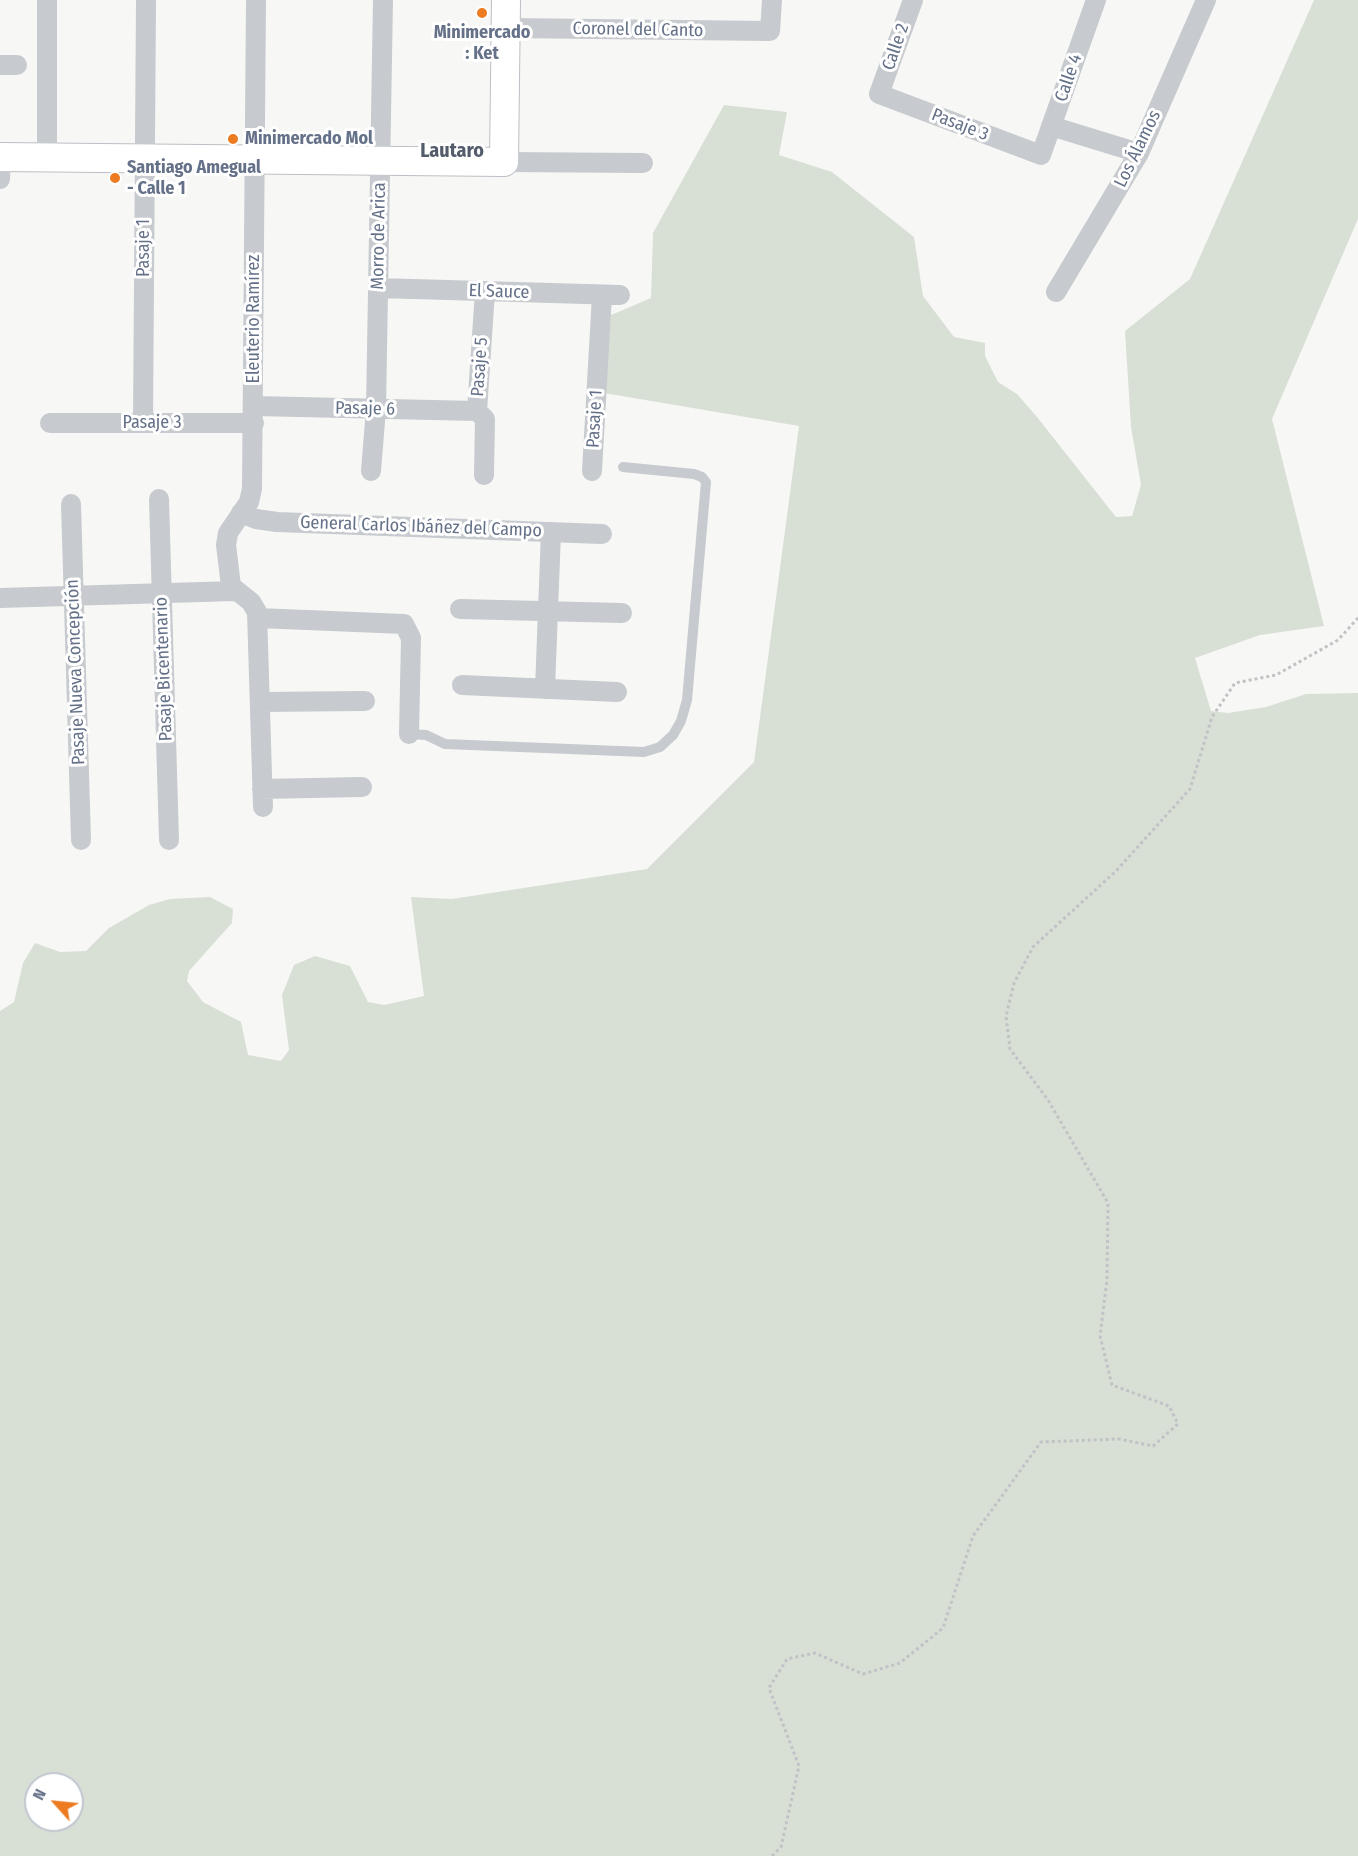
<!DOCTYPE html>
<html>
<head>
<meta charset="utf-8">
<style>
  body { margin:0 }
  #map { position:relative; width:1358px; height:1856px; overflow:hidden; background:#f7f8f5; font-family:"Fira Sans Condensed",sans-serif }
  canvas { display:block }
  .north { position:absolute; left:24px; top:1772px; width:60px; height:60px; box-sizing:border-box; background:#fff; border:2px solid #c1c6cf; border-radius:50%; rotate:297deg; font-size:16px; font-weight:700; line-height:24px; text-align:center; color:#657188 }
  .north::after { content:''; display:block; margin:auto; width:21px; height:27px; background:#ec7b21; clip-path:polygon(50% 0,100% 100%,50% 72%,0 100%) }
</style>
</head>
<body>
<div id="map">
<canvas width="1358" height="1856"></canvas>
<div class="north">N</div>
</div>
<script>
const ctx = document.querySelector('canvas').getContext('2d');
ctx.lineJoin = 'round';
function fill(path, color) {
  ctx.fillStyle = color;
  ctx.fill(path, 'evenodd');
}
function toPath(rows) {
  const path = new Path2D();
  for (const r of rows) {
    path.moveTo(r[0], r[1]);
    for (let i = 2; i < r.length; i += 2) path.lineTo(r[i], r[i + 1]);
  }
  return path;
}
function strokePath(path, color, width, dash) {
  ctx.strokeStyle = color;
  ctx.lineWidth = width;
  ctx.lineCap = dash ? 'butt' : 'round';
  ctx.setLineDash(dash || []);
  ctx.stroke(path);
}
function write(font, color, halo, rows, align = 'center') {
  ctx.font = font + ' "Fira Sans Condensed",sans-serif';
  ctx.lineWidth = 6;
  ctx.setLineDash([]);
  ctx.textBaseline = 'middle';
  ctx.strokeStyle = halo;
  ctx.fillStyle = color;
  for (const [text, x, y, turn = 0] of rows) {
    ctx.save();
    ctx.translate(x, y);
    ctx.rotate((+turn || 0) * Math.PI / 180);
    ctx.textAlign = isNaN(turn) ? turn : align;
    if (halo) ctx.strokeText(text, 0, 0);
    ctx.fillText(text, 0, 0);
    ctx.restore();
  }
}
fill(toPath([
  [1314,0,1358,0,1358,219,1272,419,1324,626,1260,635,1195,658,1211,711,1228,713,1266,707,1306,694,1358,693,1358,1856,0,1856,0,1011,14,1002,23,963,35,943,60,952,86,951,109,928,149,905,170,899,210,897,233,909,232,923,189,971,187,981,203,1002,241,1022,248,1055,281,1061,289,1050,282,995,294,965,315,956,350,966,368,1002,384,1005,424,996,411,897,452,899,647,869,754,762,799,426,604,393,611,315,651,298,653,233,724,105,787,112,779,155,832,172,914,237,923,296,954,337,985,343,985,356,998,382,1017,394,1037,417,1116,517,1132,516,1141,485,1131,427,1125,331,1190,279],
  [36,1784,72,1784,72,1820,36,1820]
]), '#d8e0d6');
const secondary = toPath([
  [0,157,504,162,506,0]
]);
strokePath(secondary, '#bcbfc5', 30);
strokePath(toPath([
  [772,1856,781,1847,799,1766,769,1688,787,1659,815,1653,863,1674,900,1663,943,1628,973,1536,1041,1442,1119,1439,1153,1446,1178,1424,1169,1406,1112,1385,1100,1336,1107,1280,1108,1203,1048,1100,1010,1049,1006,1016,1014,983,1033,947,1116,871,1190,789,1212,717,1235,683,1276,675,1338,640,1358,618]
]), '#c1c2c5', 3, [3, 3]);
strokePath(toPath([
  [409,734,426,735,445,744,644,752,660,747,673,735,681,721,687,700,706,482,702,477,694,474,623,467]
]), '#c7cace', 10);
strokePath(toPath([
  [256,0,252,489,249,502,228,533,226,545,231,586,251,602,257,612,263,807],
  [913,0,879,94,1041,155,1096,0],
  [506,28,770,31,772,0],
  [0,65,17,65],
  [1051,126,1139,153],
  [47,157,47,0],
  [504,162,643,163],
  [0,179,1,157],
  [378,288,620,295],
  [1056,292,1139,153,1206,0],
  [254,406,477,411],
  [477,411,485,291],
  [477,411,485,419,484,475],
  [50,423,254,423],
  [143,423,146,0],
  [371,471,376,409,383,0],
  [592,471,602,295],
  [159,499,169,840],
  [71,504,81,840],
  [241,513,256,519,277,522,602,534],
  [0,598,235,591],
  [460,609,622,613],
  [258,618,404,624,411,638,409,734],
  [462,685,617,692],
  [545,689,551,532],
  [260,702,365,701],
  [262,789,362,787]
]), '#c7cace', 20);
strokePath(secondary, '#fff', 28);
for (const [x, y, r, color] of [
  [482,13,6,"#ec7b21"],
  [233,139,6,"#ec7b21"],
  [115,178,6,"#ec7b21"]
]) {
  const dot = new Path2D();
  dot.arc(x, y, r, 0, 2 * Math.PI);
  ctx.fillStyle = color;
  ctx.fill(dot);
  strokePath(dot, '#fff', 2);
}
write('18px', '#657188', '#fff', [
  ["Coronel del Canto",638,30,1],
  ["Calle 2",896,47,-71],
  ["Calle 4",1069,78,-71],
  ["Pasaje 3",960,125,21],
  ["Los Álamos",1138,149,-64],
  ["Morro de Arica",379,236,-89],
  ["Pasaje 1",144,248,-90],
  ["El Sauce",499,292,2],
  ["Eleuterio Ramírez",254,319,-90],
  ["Pasaje 5",480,367,-86],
  ["Pasaje 6",365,409,1],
  ["Pasaje 1",595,419,-87],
  ["Pasaje 3",152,423],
  ["General Carlos Ibáñez del Campo",421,527,2],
  ["Pasaje Bicentenario",164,669,-92],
  ["Pasaje Nueva Concepción",76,672,-92]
]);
write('bold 18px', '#657188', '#fff', [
  ["Minimercado",482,33,"center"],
  [": Ket",482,54,"center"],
  ["Minimercado Mol",245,139],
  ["Santiago Amegual",127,168],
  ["- Calle 1",127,189]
], 'left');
write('bold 20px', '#545c6c', '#fff', [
  ["Lautaro",452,151]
]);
</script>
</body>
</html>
